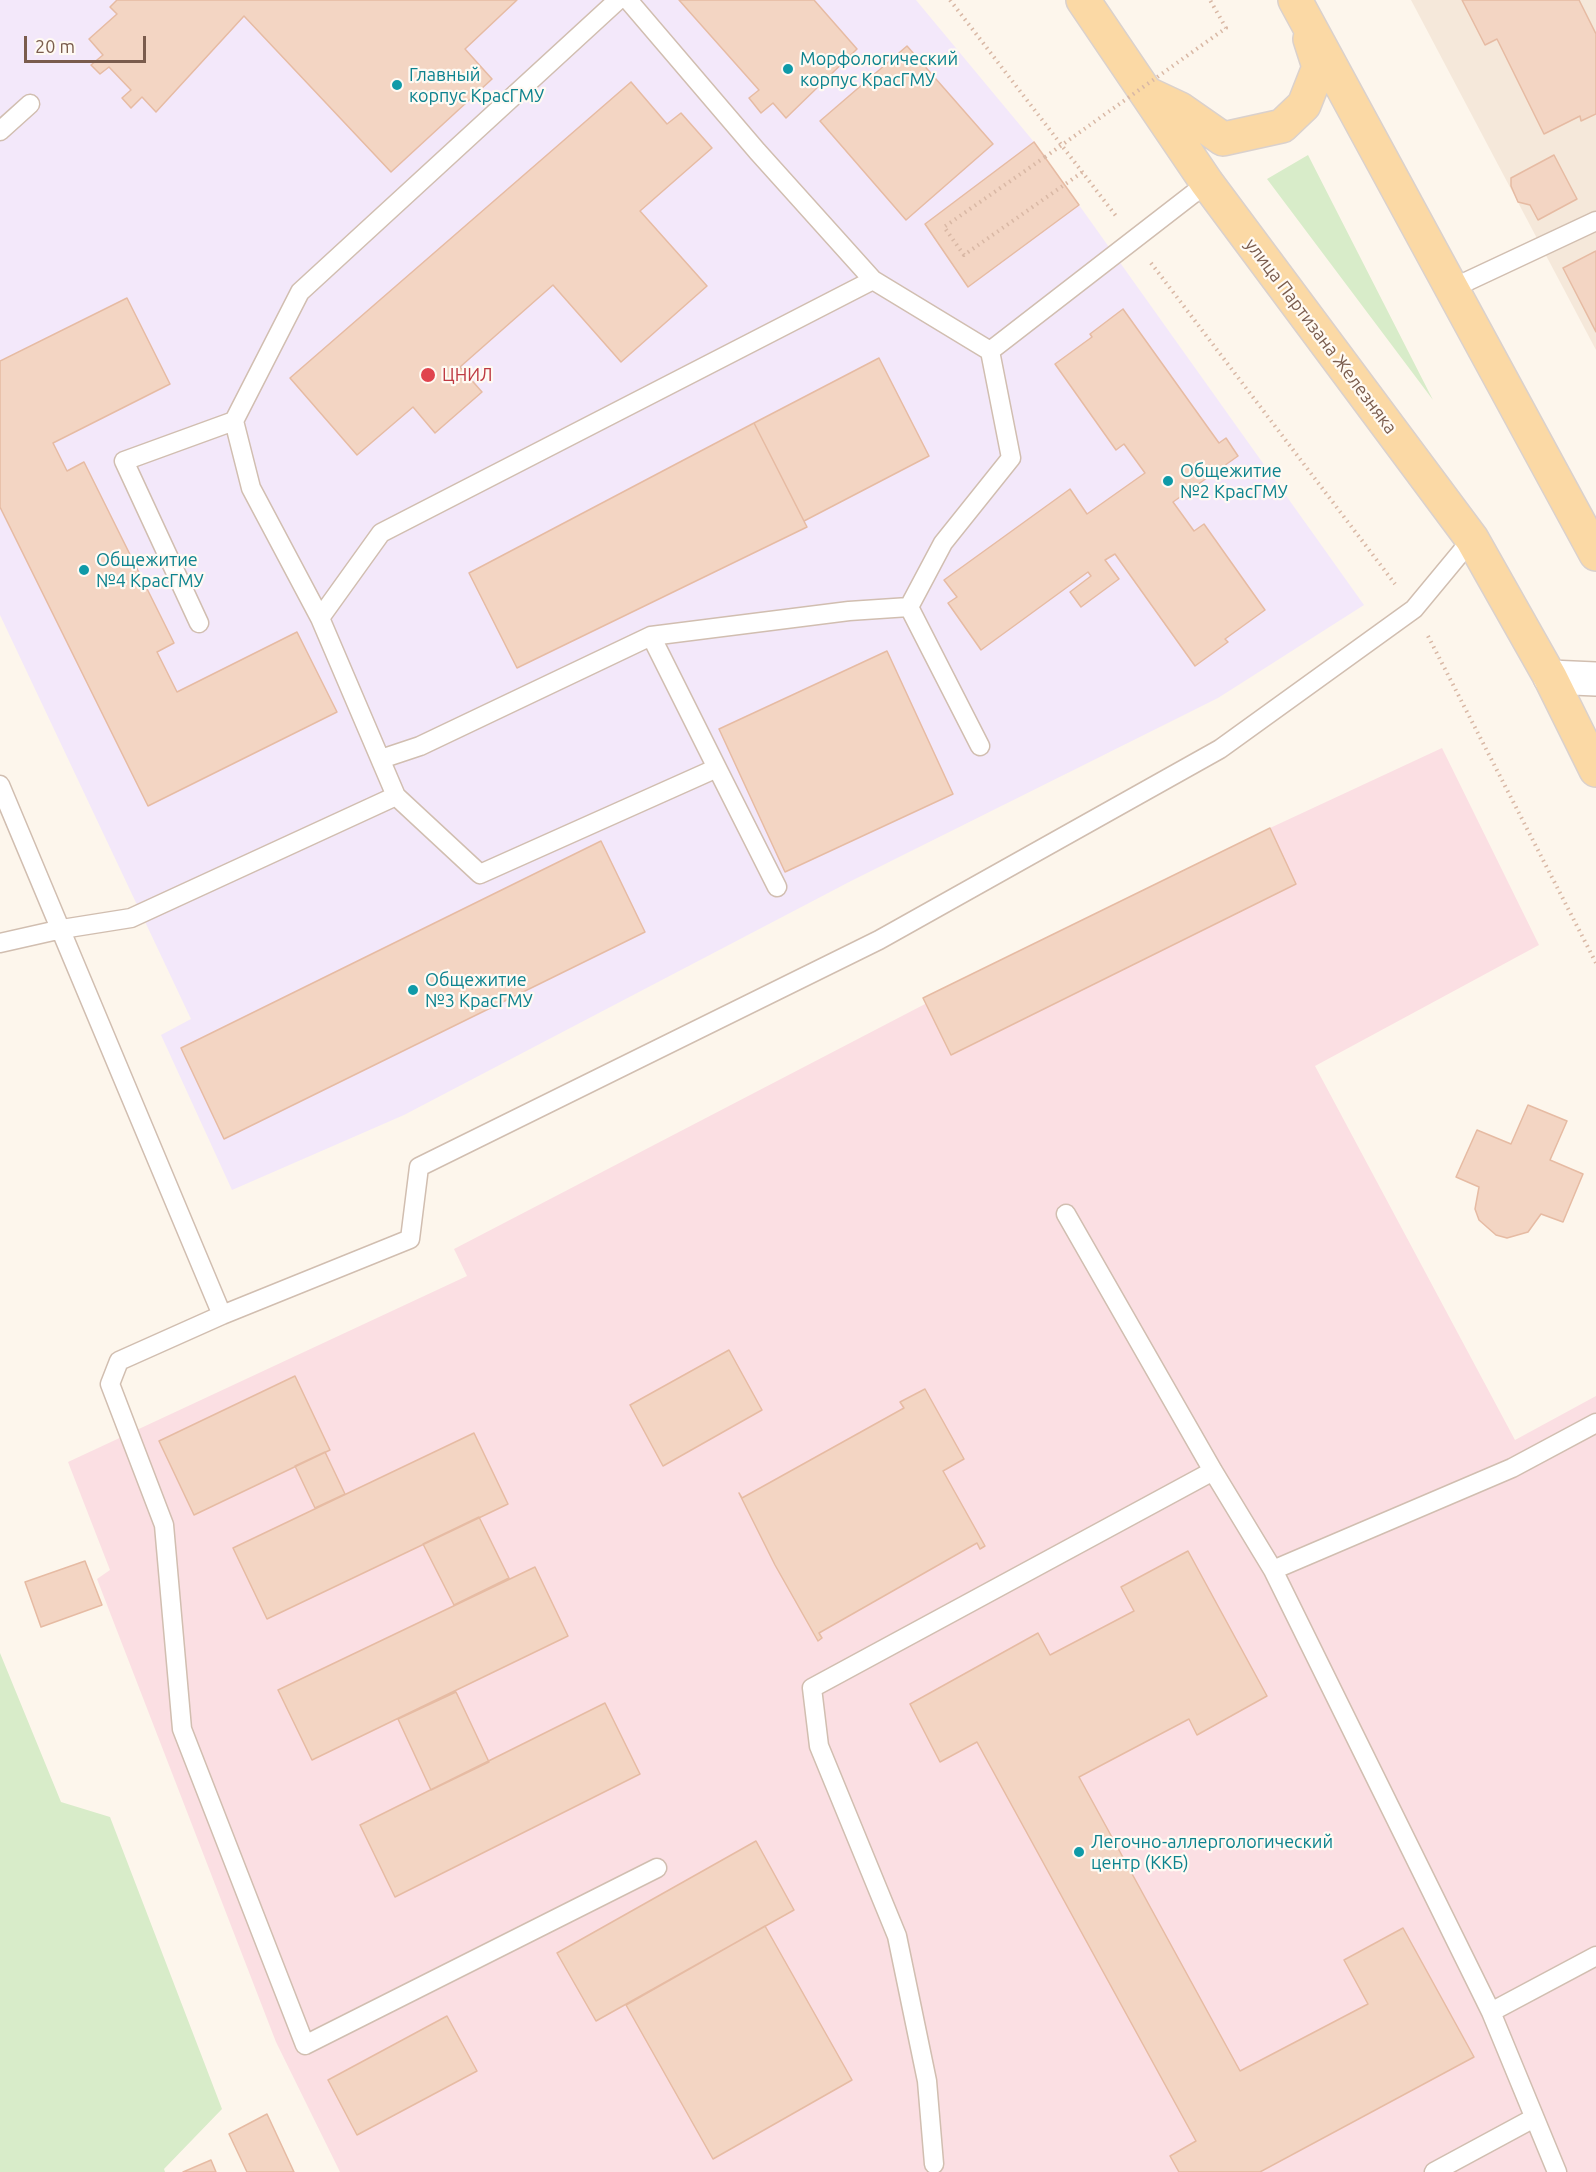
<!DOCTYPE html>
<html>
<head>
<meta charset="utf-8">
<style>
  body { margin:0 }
  #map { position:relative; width:1596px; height:2172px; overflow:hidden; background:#fdf6ec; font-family:Ubuntu,sans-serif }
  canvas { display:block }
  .scale { position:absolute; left:24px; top:36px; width:122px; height:27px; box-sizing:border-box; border:3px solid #7a5c4d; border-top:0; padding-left:8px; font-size:18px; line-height:21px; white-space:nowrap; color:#7a5c4d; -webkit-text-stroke:4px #fffaf3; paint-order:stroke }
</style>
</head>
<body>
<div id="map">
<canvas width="1596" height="2172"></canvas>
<div class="scale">20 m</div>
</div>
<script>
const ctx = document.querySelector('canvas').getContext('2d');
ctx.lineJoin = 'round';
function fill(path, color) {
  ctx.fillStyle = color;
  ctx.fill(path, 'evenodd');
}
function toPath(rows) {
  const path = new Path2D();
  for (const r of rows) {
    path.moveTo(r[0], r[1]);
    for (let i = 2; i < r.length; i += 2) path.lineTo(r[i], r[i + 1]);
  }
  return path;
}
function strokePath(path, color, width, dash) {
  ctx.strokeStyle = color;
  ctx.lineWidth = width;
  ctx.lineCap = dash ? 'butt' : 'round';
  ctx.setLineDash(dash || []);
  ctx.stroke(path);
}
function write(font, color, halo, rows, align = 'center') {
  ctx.font = font + ' Ubuntu,sans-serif';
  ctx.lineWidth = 4.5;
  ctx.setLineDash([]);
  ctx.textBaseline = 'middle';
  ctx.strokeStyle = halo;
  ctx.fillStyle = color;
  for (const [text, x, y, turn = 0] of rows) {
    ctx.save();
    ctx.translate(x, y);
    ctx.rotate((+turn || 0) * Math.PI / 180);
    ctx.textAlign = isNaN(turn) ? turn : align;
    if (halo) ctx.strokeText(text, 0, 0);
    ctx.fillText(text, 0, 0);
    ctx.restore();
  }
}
fill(toPath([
  [1411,0,1596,0,1596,350]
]), '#f5e8da');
fill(toPath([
  [0,0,916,0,1034,142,925,224,968,287,1079,205,1364,605,1218,698,851,881,404,1115,232,1190,161,1035,191,1019,0,615]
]), '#f3e8fa');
fill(toPath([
  [1442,748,1539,945,1315,1066,1515,1440,1596,1396,1596,2172,340,2172,276,2042,97,1579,110,1570,68,1462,467,1276,454,1249,927,1003,952,1054,1296,884,1270,828]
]), '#fbdfe3');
fill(toPath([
  [1308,155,1433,400,1267,179],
  [0,1653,61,1802,110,1817,222,2109,164,2169,165,2172,0,2172]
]), '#d8ecc9');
const building = toPath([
  [117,0,517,0,465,49,492,79,391,172,244,16,156,112,142,97,131,108,122,98,131,90,109,67,100,74,91,65,103,55,89,39,117,14,110,7,117,0],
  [679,0,814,0,857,49,786,118,773,103,761,113,749,98,759,90,679,0],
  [1462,0,1579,0,1596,34,1596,114,1581,121,1580,116,1544,134,1497,39,1485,45,1462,0],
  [907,46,993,144,906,220,820,121,907,46],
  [631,82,667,124,681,113,712,148,640,211,707,286,621,362,553,285,460,367,482,392,435,433,413,407,357,455,290,378,631,82],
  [1034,142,1079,205,968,287,925,224,1034,142],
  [1554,155,1577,199,1538,220,1530,205,1518,202,1511,186,1511,178,1554,155],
  [1596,251,1596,332,1563,268,1596,251],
  [127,298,170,384,53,443,67,471,84,462,174,643,157,652,177,692,297,632,337,712,148,806,0,507,0,361,127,298],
  [1123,309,1219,443,1226,438,1238,456,1173,502,1194,531,1204,524,1265,610,1225,639,1228,642,1195,666,1115,554,1105,560,1119,579,1081,607,1070,592,1091,576,1088,572,981,650,948,603,957,597,944,580,1070,489,1087,514,1145,473,1124,444,1116,450,1055,364,1092,337,1090,334,1123,309],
  [879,358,929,456,804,521,754,423,879,358],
  [754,423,807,527,517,668,469,573,754,423],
  [887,651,953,794,785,872,719,729,887,651],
  [1270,828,1296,884,951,1055,923,998,1270,828],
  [601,841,645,932,224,1139,181,1048,601,841],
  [1528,1105,1567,1121,1550,1160,1583,1174,1563,1222,1541,1214,1528,1232,1507,1238,1496,1235,1479,1220,1475,1209,1479,1187,1456,1177,1477,1130,1511,1144,1528,1105],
  [729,1350,762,1410,663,1466,630,1405,729,1350],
  [295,1376,330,1450,194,1515,159,1441,295,1376],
  [925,1389,964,1459,943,1471,985,1546,980,1549,977,1543,819,1633,822,1638,818,1641,775,1565,739,1493,742,1498,904,1408,900,1402,925,1389],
  [474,1433,508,1504,267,1619,233,1548,474,1433],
  [325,1452,345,1494,315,1508,295,1466,325,1452],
  [479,1517,509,1578,454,1605,423,1544,479,1517],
  [1188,1551,1267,1696,1197,1735,1189,1719,1079,1777,1240,2071,1368,2004,1344,1960,1403,1928,1474,2057,1260,2172,1179,2172,1170,2156,1196,2141,977,1742,940,1762,910,1704,1038,1633,1050,1655,1134,1611,1121,1587,1188,1551],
  [85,1561,102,1605,41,1627,25,1582,85,1561],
  [535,1567,568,1636,312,1760,278,1690,535,1567],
  [456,1692,489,1762,431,1790,398,1719,456,1692],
  [605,1703,640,1774,395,1897,360,1825,605,1703],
  [756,1841,794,1910,596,2021,557,1953,756,1841],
  [765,1926,852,2080,713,2159,626,2005,765,1926],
  [447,2016,477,2071,357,2135,328,2080,447,2016],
  [267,2114,294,2172,247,2172,229,2134,267,2114],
  [211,2160,216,2172,183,2172,211,2160]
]);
fill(building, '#f3d5c3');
strokePath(building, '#e6bba3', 1.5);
const service = toPath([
  [618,0,300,292,234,421,251,488,320,618,381,533,873,280],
  [628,0,757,151,873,280,990,351,1011,458,943,543,909,607,980,746],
  [0,131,30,104],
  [1453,288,1596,221],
  [990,351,1207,183],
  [320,618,396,796,480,874,717,768,777,887],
  [199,623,124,461,234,421],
  [651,636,717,768],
  [381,759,420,746,651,636,849,611,909,607],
  [0,785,222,1315,119,1361,110,1384,164,1525,182,1729,305,2045,657,1868],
  [0,943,62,929,131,918,396,796],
  [1066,1214,1213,1471,1273,1570,1491,2012,1557,2172],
  [222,1315,410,1239,419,1167,879,940,1220,749,1414,609,1472,539],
  [1273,1570,1512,1468,1596,1423],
  [1491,2012,1596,1956],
  [934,2164,927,2081,897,1936,819,1746,812,1688,1213,1471],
  [1434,2172,1534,2118]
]);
const tertiary = toPath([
  [1550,677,1596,679]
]);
const primary = toPath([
  [1083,0,1207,183,1472,539,1550,677,1596,770],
  [1295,0,1596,554],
  [1148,94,1180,109,1223,139,1282,126,1304,105,1319,67,1310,39]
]);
strokePath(service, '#d1beb0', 21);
strokePath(tertiary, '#d1beb0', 36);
strokePath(primary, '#dad1cd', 36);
strokePath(toPath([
  [950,0,1116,216],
  [1045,157,944,227,964,255,1084,171],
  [1151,263,1395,584],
  [1428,636,1596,963]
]), '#d9b8a5', 4, [1.5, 4.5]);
strokePath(service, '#fff', 18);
strokePath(tertiary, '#fff', 33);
strokePath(primary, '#fbd9a5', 33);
strokePath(toPath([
  [1045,157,1226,28,1210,0]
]), '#d9b8a5', 4, [1.5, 4.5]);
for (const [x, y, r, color] of [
  [788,69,6,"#0f9aa8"],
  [397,85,6,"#0f9aa8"],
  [428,375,8,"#e0444e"],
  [1168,481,6,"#0f9aa8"],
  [84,570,6,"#0f9aa8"],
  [413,990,6,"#0f9aa8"],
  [1079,1852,6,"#0f9aa8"]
]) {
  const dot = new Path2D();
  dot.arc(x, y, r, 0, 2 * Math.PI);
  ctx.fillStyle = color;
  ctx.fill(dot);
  strokePath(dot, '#fffaf3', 2);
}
write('18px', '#0d838f', '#fffaf3', [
  ["Морфологический",800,59],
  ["корпус КрасГМУ",800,80],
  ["Главный",409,75],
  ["корпус КрасГМУ",409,96],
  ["Общежитие",1180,471],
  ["№2 КрасГМУ",1180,492],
  ["Общежитие",96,560],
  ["№4 КрасГМУ",96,581],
  ["Общежитие",425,980],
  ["№3 КрасГМУ",425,1001],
  ["Легочно-аллергологический",1091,1842],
  ["центр (ККБ)",1091,1863]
], 'left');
write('18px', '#7a5c4d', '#fffaf3', [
  ["улица Партизана Железняка",1321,336,53]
]);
write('18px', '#be3a42', '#fffaf3', [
  ["ЦНИЛ",442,375]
], 'left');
</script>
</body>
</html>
